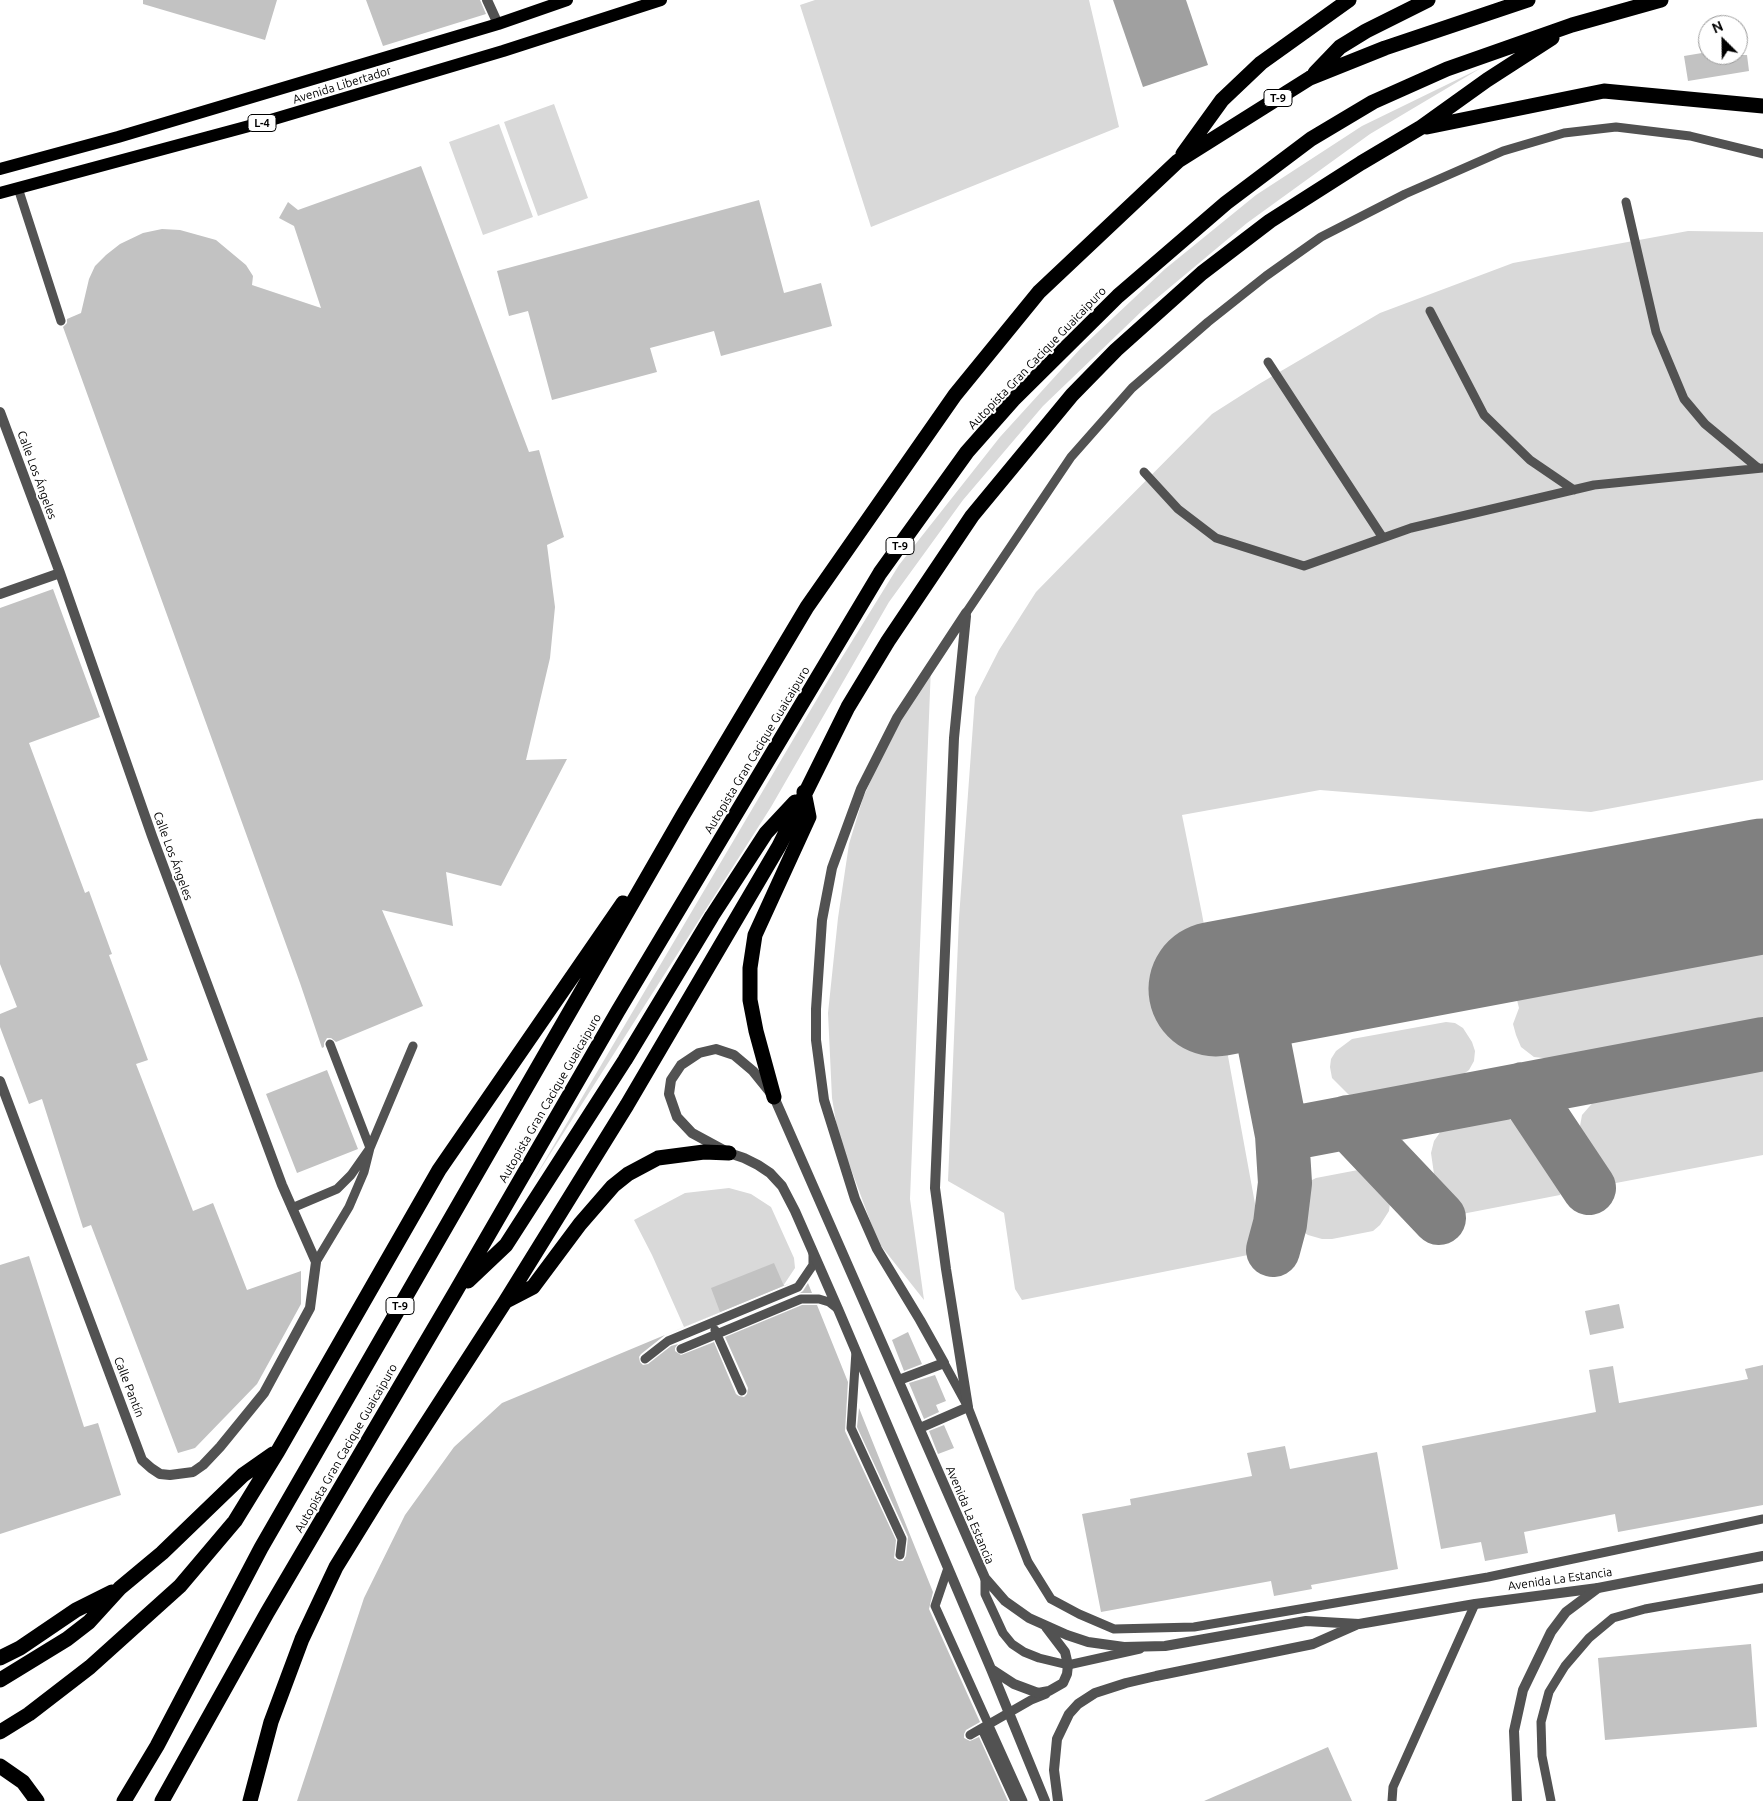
<!DOCTYPE html>
<html>
<head>
<meta charset="utf-8">
<style>
  body { margin:0 }
  #map { position:relative; width:1763px; height:1801px; overflow:hidden; background:#fff; font-family:Ubuntu,sans-serif }
  canvas { display:block }
  .north { position:absolute; left:1698px; top:15px; width:50px; height:50px; box-sizing:border-box; background:#fff; border:1px solid #999; border-radius:50%; rotate:337deg; font-size:14px; font-weight:700; line-height:20px; text-align:center; color:#000 }
  .north::after { content:''; display:block; margin:auto; width:18px; height:22px; background:#000; clip-path:polygon(50% 0,100% 100%,50% 72%,0 100%) }
</style>
</head>
<body>
<div id="map">
<canvas width="1763" height="1801"></canvas>
<div class="north">N</div>
</div>
<script>
const ctx = document.querySelector('canvas').getContext('2d');
ctx.lineJoin = 'round';
function fill(path, color) {
  ctx.fillStyle = color;
  ctx.fill(path, 'evenodd');
}
function toPath(rows) {
  const path = new Path2D();
  for (const r of rows) {
    path.moveTo(r[0], r[1]);
    for (let i = 2; i < r.length; i += 2) path.lineTo(r[i], r[i + 1]);
  }
  return path;
}
function strokePath(path, color, width, dash) {
  ctx.strokeStyle = color;
  ctx.lineWidth = width;
  ctx.lineCap = dash ? 'butt' : 'round';
  ctx.setLineDash(dash || []);
  ctx.stroke(path);
}
function write(font, color, halo, rows, align = 'center') {
  ctx.font = font + ' Ubuntu,sans-serif';
  ctx.lineWidth = 4;
  ctx.setLineDash([]);
  ctx.textBaseline = 'middle';
  ctx.strokeStyle = halo;
  ctx.fillStyle = color;
  for (const [text, x, y, turn = 0] of rows) {
    ctx.save();
    ctx.translate(x, y);
    ctx.rotate((+turn || 0) * Math.PI / 180);
    ctx.textAlign = isNaN(turn) ? turn : align;
    if (halo) ctx.strokeText(text, 0, 0);
    ctx.fillText(text, 0, 0);
    ctx.restore();
  }
}
fill(toPath([
  [815,0,1089,0,1119,127,871,227,800,5],
  [1481,68,1370,134,1247,223,1144,309,1043,406,963,500,889,602,771,807,531,1184,833,672,899,565,1000,437,1081,348,1165,269,1256,195,1362,126],
  [554,104,588,198,538,216,504,122],
  [499,124,533,217,483,235,449,142],
  [1688,231,1763,232,1763,780,1591,812,1320,790,1182,815,1202,914,1260,1231,1261,1244,1253,1254,1022,1300,1015,1289,1004,1213,948,1181,959,918,975,697,999,650,1036,592,1079,548,1212,414,1259,384,1380,313,1513,263],
  [931,666,910,1199,924,1300,878,1242,838,1134,832,1098,828,1013,838,918,849,844,863,798,889,740],
  [1763,954,1763,1020,1552,1059,1534,1057,1521,1047,1516,1035,1513,1024,1519,1008,1517,1000],
  [1446,1022,1455,1023,1463,1028,1472,1042,1475,1051,1474,1061,1469,1070,1458,1078,1353,1099,1332,1078,1330,1067,1331,1059,1336,1051,1352,1039],
  [1763,1066,1763,1155,1616,1183,1606,1180,1593,1152,1582,1135,1580,1126,1582,1115,1596,1099,1614,1093],
  [1487,1116,1501,1116,1514,1121,1527,1131,1562,1183,1563,1187,1560,1195,1462,1214,1451,1203,1438,1184,1434,1174,1431,1153,1434,1141,1441,1131,1452,1124,1465,1120],
  [1358,1170,1372,1174,1388,1195,1390,1203,1389,1211,1380,1225,1373,1231,1332,1239,1322,1239,1308,1235,1297,1228,1293,1220,1293,1213,1303,1186,1306,1183,1316,1178],
  [729,1188,751,1194,771,1207,794,1258,795,1268,783,1286,684,1327,652,1255,634,1220,685,1193]
]), '#d9d9d9');
fill(toPath([
  [1113,0,1186,0,1208,65,1143,87]
]), '#a0a0a0');
strokePath(toPath([
  [1252,982,1282,1135,1763,1044],
  [1523,1089,1589,1188],
  [1348,1122,1439,1218],
  [1273,1250,1280,1224,1285,1183,1282,1135]
]), '#808080', 54);
strokePath(toPath([
  [1216,989,1763,886]
]), '#808080', 135);
fill(toPath([
  [143,0,277,0,265,40,143,4],
  [366,0,480,0,486,14,383,46],
  [1708,52,1708,55,1747,55,1749,71,1688,81,1684,56],
  [421,166,529,452,539,450,564,537,547,545,555,607,550,658,526,760,567,759,501,886,446,872,453,926,382,910,423,1006,336,1042,331,1038,327,1038,324,1043,324,1047,322,1048,300,983,63,327,67,323,67,319,81,313,89,279,95,266,106,255,120,244,143,233,162,229,180,230,216,240,246,265,253,276,252,285,321,308,294,226,279,218,288,202,298,210],
  [759,200,784,293,821,283,832,326,721,356,714,331,650,348,657,372,552,400,528,311,509,316,497,271],
  [53,589,100,717,29,743,85,893,89,891,112,954,109,955,148,1060,136,1064,193,1211,213,1203,247,1290,301,1271,301,1304,257,1384,195,1448,178,1453,91,1225,83,1228,42,1099,29,1104,0,1027,0,1014,17,1007,0,964,0,608],
  [327,1070,358,1149,297,1173,266,1094],
  [29,1256,84,1427,98,1423,121,1495,0,1534,0,1265],
  [774,1263,784,1286,793,1282,665,1335,641,1354,639,1357,640,1362,643,1365,648,1364,671,1346,678,1344,675,1348,675,1351,681,1355,714,1342,736,1394,739,1396,744,1397,747,1394,748,1388,725,1337,802,1305,817,1305,848,1382,845,1431,896,1540,894,1558,899,1561,903,1561,906,1556,908,1537,857,1427,859,1408,933,1592,929,1609,980,1722,966,1730,964,1734,964,1738,970,1741,979,1737,1008,1801,297,1801,364,1598,405,1515,454,1447,502,1403,720,1312,711,1288],
  [808,1283,812,1293,800,1293,803,1291],
  [1619,1304,1624,1328,1590,1335,1585,1311],
  [908,1332,922,1364,904,1371,892,1340],
  [1763,1365,1763,1505,1618,1532,1615,1514,1524,1532,1528,1553,1485,1561,1481,1542,1441,1549,1422,1446,1596,1412,1589,1370,1613,1366,1619,1403,1748,1379,1745,1369],
  [935,1375,946,1401,936,1405,939,1412,924,1419,909,1383],
  [944,1425,954,1448,938,1454,929,1431],
  [1285,1446,1290,1469,1377,1452,1398,1569,1311,1585,1312,1589,1274,1596,1271,1581,1101,1612,1082,1514,1131,1505,1130,1499,1252,1476,1247,1453],
  [1751,1644,1757,1727,1605,1740,1598,1658],
  [1328,1747,1352,1801,1204,1801]
]), '#c2c2c2');
strokePath(toPath([
  [18,188,61,321],
  [1626,202,1656,332,1684,399,1705,424,1758,468],
  [1430,311,1484,415,1530,460,1574,490],
  [1268,362,1383,538],
  [1144,472,1178,509,1216,538,1304,566,1411,528,1594,485,1763,468],
  [966,613,1071,457,1132,388,1208,322,1266,276,1321,237,1405,194,1503,151,1564,133,1616,127,1690,136,1763,154],
  [292,1208,337,1189,351,1175,370,1148,330,1044],
  [316,1262,349,1207,364,1172,370,1148,413,1046],
  [715,1330,742,1391],
  [681,1349,801,1299,819,1299,829,1302,838,1309],
  [856,1351,851,1428,902,1539,900,1555],
  [645,1359,668,1341,798,1287,813,1265,813,1253],
  [944,1363,968,1407,1028,1562,1051,1599,1079,1614,1114,1629,1194,1627,1488,1577,1763,1519],
  [948,1568,935,1606,1023,1801],
  [985,1578,985,1594,1003,1633,1012,1644,1024,1652,1039,1658,1068,1665,1140,1649],
  [982,1729,1015,1801],
  [970,1735,1031,1700,1046,1694],
  [1392,1801,1393,1787,1475,1604],
  [1551,1801,1542,1756,1541,1722,1549,1692,1565,1666,1589,1638,1613,1618,1645,1609,1763,1588]
]), '#525252', 9);
strokePath(toPath([
  [487,0,498,24],
  [0,412,60,573,152,836,282,1185,316,1262,310,1308,264,1393,220,1447,203,1465,193,1472,170,1475,160,1474,151,1468,142,1460,0,1081],
  [0,594,60,573],
  [899,1380,944,1363,920,1320,877,1249,855,1199,824,1100,816,1040,816,1009,822,920,832,868,861,789,897,718,966,613],
  [920,1428,968,1407,946,1269,935,1188,954,738,966,616],
  [991,1669,1014,1684,1038,1693,1049,1691,1063,1683,1067,1674,1068,1665,1065,1652,1046,1627],
  [1045,1801,991,1669,838,1309,795,1211,782,1186,770,1173,758,1165,744,1158,729,1153,692,1133,677,1117,669,1094,671,1080,681,1065,699,1053,716,1049,734,1055,753,1071,774,1097,985,1578,1005,1601,1029,1618,1067,1635,1088,1642,1124,1647,1165,1646,1306,1621,1359,1624,1475,1604,1598,1588],
  [1058,1801,1054,1770,1057,1739,1069,1714,1078,1704,1095,1693,1126,1683,1156,1676,1313,1644,1356,1625]
]), '#525252', 10);
strokePath(toPath([
  [1517,1801,1514,1731,1523,1690,1551,1632,1566,1612,1598,1588,1763,1556]
]), '#525252', 10);
strokePath(toPath([
  [0,169,118,137,498,24,567,0],
  [0,193,264,122,503,51,661,0]
]), '#000', 12);
strokePath(toPath([
  [1315,73,1340,47,1366,31,1428,0],
  [1427,127,1604,91,1763,106],
  [1183,154,1222,100,1261,63,1349,0],
  [774,1097,756,1031,750,1000,750,968,755,935,809,817,804,792],
  [468,1281,506,1245,625,1060,712,916,766,833,795,802],
  [506,1301,533,1287,580,1224,613,1186,628,1174,658,1158,704,1152,729,1153],
  [0,1658,20,1648,76,1610,112,1592],
  [0,1680,67,1639,89,1622,120,1588,162,1553,243,1475,273,1454],
  [0,1732,29,1714,90,1667,180,1586,235,1521,278,1451,439,1170,623,903],
  [0,1766,23,1782,37,1801],
  [124,1801,157,1746,261,1548,683,815,807,607,955,395,1039,292,1178,161,1310,78,1385,48,1528,0],
  [162,1801,267,1613,456,1291,618,1011,880,573,967,452,1013,400,1118,296,1226,203,1311,139,1373,102,1447,69,1572,25,1661,0],
  [250,1801,271,1722,302,1639,336,1567,381,1494,505,1302,627,1105,779,846,848,707,888,641,972,516,1072,395,1116,350,1202,273,1270,221,1361,163,1420,128,1487,80,1552,38]
]), '#000', 15);
for (const [x, y, w] of [
  [1278,98,28],
  [262,123,28],
  [900,546,28],
  [400,1306,28]
]) {
  const box = new Path2D();
  box.roundRect(x - w / 2, y - 8.5, w, 17, 4);
  ctx.fillStyle = '#fff';
  ctx.fill(box);
  strokePath(box, '#000', 1);
}
write('bold 11px', '#000', null, [
  ["T-9",1278,98],
  ["L-4",262,123],
  ["T-9",900,546],
  ["T-9",400,1306]
]);
write('12px', '#000', '#fff', [
  ["Avenida Libertador",342,85,-17],
  ["Autopista Gran Cacique Guaicaipuro",1037,358,-46],
  ["Calle Los Ángeles",37,475,70],
  ["Autopista Gran Cacique Guaicaipuro",757,750,-59],
  ["Calle Los Ángeles",173,856,70],
  ["Autopista Gran Cacique Guaicaipuro",550,1098,-60],
  ["Calle Pantín",129,1387,69],
  ["Autopista Gran Cacique Guaicaipuro",346,1448,-60],
  ["Avenida La Estancia",970,1515,67],
  ["Avenida La Estancia",1560,1579,-8]
]);
</script>
</body>
</html>
